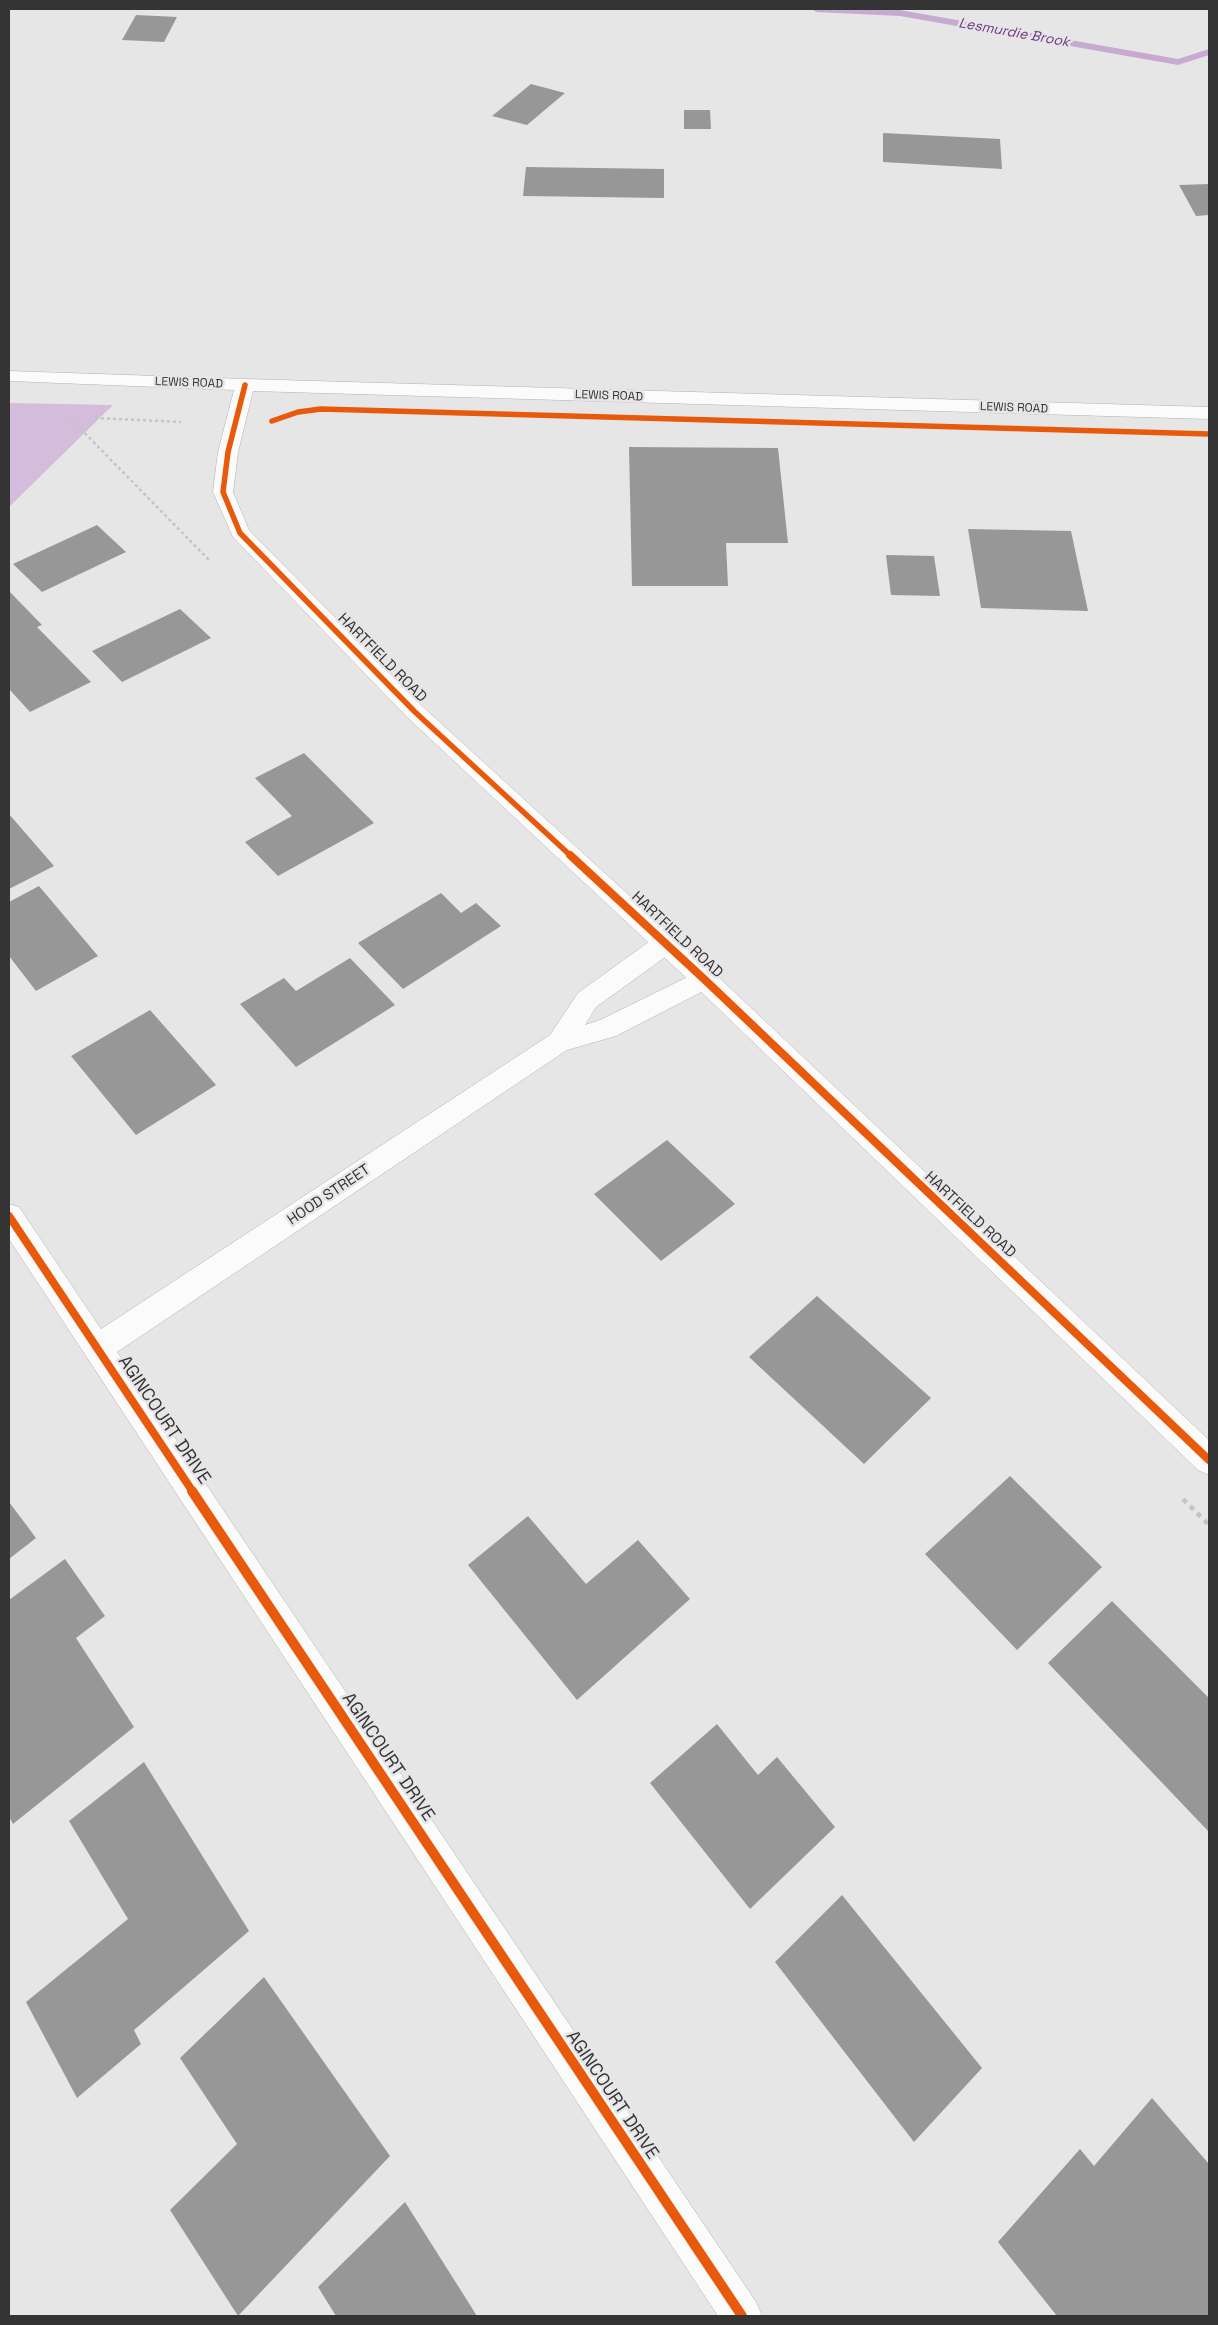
<!DOCTYPE html>
<html>
<head>
<meta charset="utf-8">
<style>
  body { margin:0 }
  #map { position:relative; width:1218px; height:2325px; overflow:hidden; background:#e7e6e7; font-family:"Space Grotesk",sans-serif }
  canvas { display:block }
  .frame { position:absolute; inset:0; border:10px solid #353435; pointer-events:none }
</style>
</head>
<body>
<div id="map">
<canvas width="1218" height="2325"></canvas>
<div class="frame"></div>
</div>
<script>
const ctx = document.querySelector('canvas').getContext('2d');
ctx.lineJoin = 'round';
function fill(path, color) {
  ctx.fillStyle = color;
  ctx.fill(path, 'evenodd');
}
function toPath(rows) {
  const path = new Path2D();
  for (const r of rows) {
    path.moveTo(r[0], r[1]);
    for (let i = 2; i < r.length; i += 2) path.lineTo(r[i], r[i + 1]);
  }
  return path;
}
function strokePath(path, color, width, dash) {
  ctx.strokeStyle = color;
  ctx.lineWidth = width;
  ctx.lineCap = dash ? 'butt' : 'round';
  ctx.setLineDash(dash || []);
  ctx.stroke(path);
}
function write(font, color, halo, rows, align = 'center') {
  ctx.font = font + ' "Space Grotesk",sans-serif';
  ctx.lineWidth = 5;
  ctx.setLineDash([]);
  ctx.textBaseline = 'middle';
  ctx.strokeStyle = halo;
  ctx.fillStyle = color;
  for (const [text, x, y, turn = 0] of rows) {
    ctx.save();
    ctx.translate(x, y);
    ctx.rotate((+turn || 0) * Math.PI / 180);
    ctx.textAlign = isNaN(turn) ? turn : align;
    if (halo) ctx.strokeText(text, 0, 0);
    ctx.fillText(text, 0, 0);
    ctx.restore();
  }
}
fill(toPath([
  [9,403,113,405,9,507]
]), '#d4bcdc');
fill(toPath([
  [812,9,900,10,1178,59,1209,49,1209,55,1178,65,900,16,816,12,812,9]
]), '#c7a9d1');
fill(toPath([
  [136,15,177,17,164,42,122,40],
  [531,84,565,93,527,125,492,116],
  [684,110,710,110,711,129,684,129],
  [883,133,1000,139,1002,169,883,162],
  [526,167,664,169,664,198,523,196],
  [1209,184,1209,215,1196,216,1179,185],
  [629,447,778,448,788,543,726,543,728,586,632,586],
  [97,525,126,552,42,592,13,564],
  [968,529,1071,531,1088,611,981,608],
  [886,555,934,556,940,596,891,595],
  [9,591,42,625,37,627,91,682,30,712,9,689],
  [180,609,211,638,122,682,92,651],
  [304,753,374,823,278,876,245,842,292,816,255,778],
  [9,814,54,866,9,889],
  [39,886,98,956,36,991,9,956,9,902],
  [441,893,461,913,476,903,501,926,403,989,358,943],
  [350,958,395,1005,296,1067,240,1004,284,978,296,991],
  [150,1010,216,1085,136,1135,71,1056],
  [667,1140,735,1204,661,1261,594,1194],
  [817,1296,931,1398,864,1464,749,1357],
  [1010,1476,1102,1567,1017,1650,925,1554],
  [9,1502,36,1538,9,1559],
  [528,1516,586,1584,638,1540,690,1599,577,1700,468,1565],
  [65,1559,105,1616,76,1638,134,1727,13,1824,9,1817,9,1600],
  [1112,1601,1209,1698,1209,1832,1048,1663],
  [717,1724,758,1775,777,1757,835,1827,750,1909,650,1783],
  [144,1762,249,1931,134,2030,141,2044,77,2098,26,2002,128,1919,69,1821],
  [842,1895,982,2068,914,2142,775,1962],
  [264,1977,390,2156,238,2316,170,2210,237,2144,180,2058],
  [1152,2098,1209,2164,1209,2316,1057,2316,998,2242,1080,2149,1094,2166],
  [405,2202,477,2316,336,2316,318,2287]
]), '#989798');
const street = toPath([
  [666,933,675,936,678,943,675,950,596,1007,585,1025,600,1020,704,969,713,972,717,979,713,986,616,1036,567,1050,117,1352,756,2302,762,2316,718,2316,9,1239,9,1204,19,1207,101,1329,550,1035,578,993,657,936,666,933]
]);
const secondary = toPath([
  [9,371,245,379,1209,407,1209,419,253,391,238,452,233,492,249,530,423,707,713,972,1209,1440,1209,1475,1198,1470,695,986,407,717,233,537,213,492,218,452,234,390,9,381,9,371]
]);
strokePath(street, '#b2b1b2', 1);
strokePath(secondary, '#b2b1b2', 1);
strokePath(toPath([
  [68,416,209,560],
  [95,418,181,422]
]), '#c5c4c5', 2.5, [3, 3]);
strokePath(toPath([
  [1183,1499,1209,1525]
]), '#c5c4c5', 4.5, [5, 5]);
fill(street, '#fbfbfb');
fill(secondary, '#fbfbfb');
strokePath(toPath([
  [245,385,228,452,223,492,240,533,415,712,571,856],
  [272,421,298,412,321,409,1209,434]
]), '#e8590c', 5.5);
strokePath(toPath([
  [570,855,704,979,1209,1460],
  [9,1216,193,1492]
]), '#e8590c', 8);
strokePath(toPath([
  [192,1491,742,2316]
]), '#e8590c', 10);
write('12px', '#353435', '#e7e5e8', [
  ["LEWIS ROAD",189,383,2],
  ["LEWIS ROAD",609,396,2],
  ["LEWIS ROAD",1014,408,2]
]);
write('italic 14px', '#6d397e', '#e7e5e8', [
  ["Lesmurdie Brook",1014,33,10]
]);
write('15px', '#353435', '#e7e5e8', [
  ["HARTFIELD ROAD",382,658,45],
  ["HARTFIELD ROAD",677,935,43],
  ["HOOD STREET",329,1195,-34],
  ["HARTFIELD ROAD",970,1215,43]
]);
write('18px', '#353435', '#e7e5e8', [
  ["AGINCOURT DRIVE",164,1420,56],
  ["AGINCOURT DRIVE",388,1757,56],
  ["AGINCOURT DRIVE",612,2095,56]
]);
</script>
</body>
</html>
